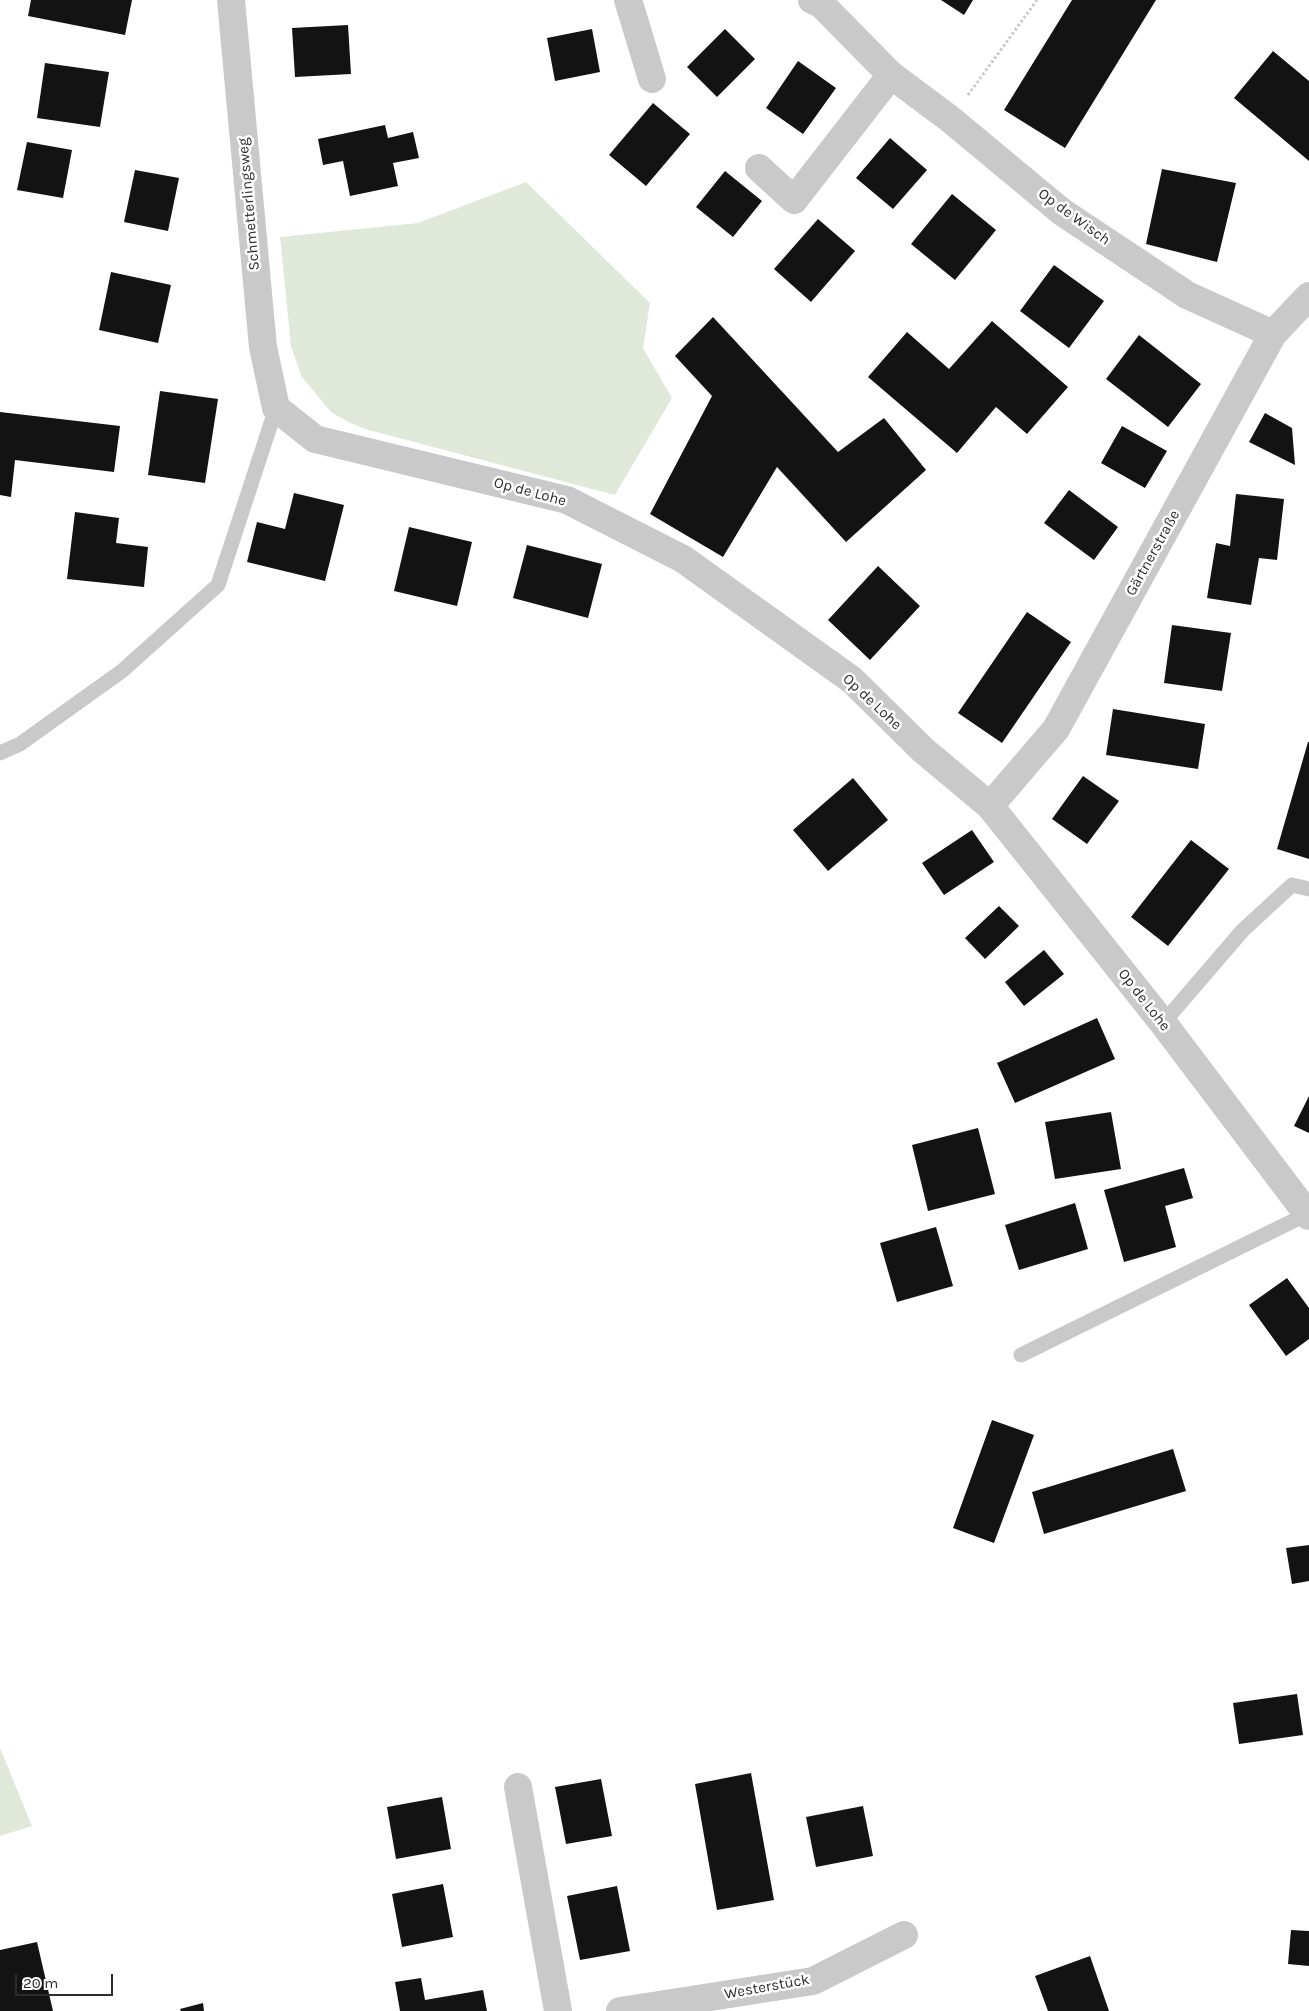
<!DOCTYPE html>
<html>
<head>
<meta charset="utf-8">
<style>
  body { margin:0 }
  #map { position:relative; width:1309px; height:2011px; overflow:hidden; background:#fff; font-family:Karla,sans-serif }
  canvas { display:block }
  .scale { position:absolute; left:15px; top:1974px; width:98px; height:22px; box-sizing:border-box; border:2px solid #2c2c2c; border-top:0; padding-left:6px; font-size:15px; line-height:18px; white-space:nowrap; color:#2c2c2c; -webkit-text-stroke:4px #fff; paint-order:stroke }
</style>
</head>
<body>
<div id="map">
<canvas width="1309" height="2011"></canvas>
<div class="scale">20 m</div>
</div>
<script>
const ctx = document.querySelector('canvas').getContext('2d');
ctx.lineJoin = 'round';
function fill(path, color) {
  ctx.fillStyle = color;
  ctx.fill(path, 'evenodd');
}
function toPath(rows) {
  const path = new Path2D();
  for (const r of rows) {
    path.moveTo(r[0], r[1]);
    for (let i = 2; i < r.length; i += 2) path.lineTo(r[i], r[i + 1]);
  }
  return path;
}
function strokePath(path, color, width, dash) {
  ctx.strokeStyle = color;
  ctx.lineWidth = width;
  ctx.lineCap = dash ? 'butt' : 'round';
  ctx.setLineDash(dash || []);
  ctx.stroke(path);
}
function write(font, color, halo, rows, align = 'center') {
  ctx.font = font + ' Karla,sans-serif';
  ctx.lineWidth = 5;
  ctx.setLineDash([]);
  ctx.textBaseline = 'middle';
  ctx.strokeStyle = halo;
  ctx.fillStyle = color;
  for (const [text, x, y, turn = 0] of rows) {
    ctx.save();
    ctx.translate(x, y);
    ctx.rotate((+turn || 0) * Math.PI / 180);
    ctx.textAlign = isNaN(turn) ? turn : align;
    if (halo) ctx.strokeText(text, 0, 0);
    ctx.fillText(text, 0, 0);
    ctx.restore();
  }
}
fill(toPath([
  [526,182,650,303,643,348,672,398,615,495,365,429,350,423,331,412,302,377,291,347,280,237,418,223],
  [0,1748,32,1826,0,1836]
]), '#e0e9d9');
fill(toPath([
  [31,0,132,0,125,35,28,16],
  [941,0,973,0,964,15],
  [1072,0,1156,0,1065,148,1004,110],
  [348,25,351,74,295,77,292,28],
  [592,29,600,72,555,81,547,38],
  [725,29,755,59,717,97,687,67],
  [1273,51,1309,81,1309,161,1234,98],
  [798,61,836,88,803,134,766,108],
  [45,63,109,72,100,127,37,118],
  [653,103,690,134,646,186,609,155],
  [385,125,388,138,413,132,419,158,393,163,398,186,350,196,343,161,323,165,318,139],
  [890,138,927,170,893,209,856,178],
  [27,142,72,150,63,198,17,190],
  [1162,169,1236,183,1217,262,1146,244],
  [135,170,179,178,168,231,124,222],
  [725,171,762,201,733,237,696,207],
  [952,194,996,230,955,280,911,244],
  [818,219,855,251,811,302,774,269],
  [1054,265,1104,301,1069,348,1020,311],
  [111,272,171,285,158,343,99,330],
  [713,317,838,452,884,418,926,470,846,542,777,467,723,557,650,514,712,396,675,356],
  [992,321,1068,387,1027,434,996,407,957,453,868,377,907,332,949,369],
  [1139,335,1201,384,1168,427,1106,379],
  [160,391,218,399,205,483,148,475],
  [0,412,120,426,114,472,15,460,11,497,0,495],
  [1265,413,1292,428,1295,465,1249,442],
  [1122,426,1167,451,1145,488,1101,463],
  [1069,490,1118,527,1094,560,1044,523],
  [294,493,344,505,325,581,247,562,257,522,285,529],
  [1236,494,1284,499,1277,560,1259,558,1251,605,1207,598,1216,543,1230,546],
  [75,512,119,518,116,543,148,547,144,587,67,579],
  [409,527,472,542,457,606,394,591],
  [527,545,602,564,588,618,513,598],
  [878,566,920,606,870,660,828,620],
  [1027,612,1071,642,1002,743,958,713],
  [1172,625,1231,633,1222,691,1164,683],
  [1113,709,1205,724,1198,769,1106,755],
  [1308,742,1309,742,1309,859,1277,849],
  [1083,776,1119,801,1087,844,1052,819],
  [853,778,888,820,828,871,793,830],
  [972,830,994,862,944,895,922,863],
  [1191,840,1229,869,1168,946,1131,917],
  [999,906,1019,926,985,959,965,938],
  [1044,950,1064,974,1024,1006,1005,982],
  [1097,1018,1115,1059,1015,1103,997,1063],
  [1309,1096,1309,1133,1294,1126],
  [1111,1112,1121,1169,1055,1179,1045,1122],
  [978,1128,995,1194,928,1211,912,1145],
  [1184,1168,1193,1198,1165,1206,1176,1247,1124,1262,1104,1190],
  [1075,1203,1088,1249,1019,1270,1005,1225],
  [936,1227,953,1286,897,1302,880,1243],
  [1287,1278,1309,1308,1309,1339,1286,1356,1249,1305],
  [992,1420,1034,1435,994,1543,953,1528],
  [1173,1449,1186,1491,1044,1534,1032,1492],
  [1309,1545,1309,1581,1292,1584,1286,1548],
  [1297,1694,1303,1735,1239,1744,1233,1703],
  [751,1773,774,1900,717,1910,695,1784],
  [601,1779,612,1836,566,1844,555,1787],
  [442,1797,451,1849,396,1859,387,1807],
  [863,1806,873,1856,816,1867,806,1817],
  [443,1884,453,1937,402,1947,392,1894],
  [617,1886,630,1951,580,1960,567,1896],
  [1291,1930,1309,1931,1309,1966,1288,1964],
  [37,1942,53,2011,0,2011,0,1950],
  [1090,1956,1109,2011,1048,2011,1035,1976],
  [421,1978,425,2000,483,1990,487,2011,400,2011,395,1982],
  [203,2003,204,2011,181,2011,180,2009]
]), '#131313');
strokePath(toPath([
  [968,95,1037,0]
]), '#c9c9c9', 3, [2.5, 2.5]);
strokePath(toPath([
  [0,753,20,744,122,671,218,585,276,408],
  [1163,1023,1243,930,1292,885,1309,889],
  [1021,1355,1307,1214]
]), '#c9c9c9', 15);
strokePath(toPath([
  [231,0,263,347,276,408,315,439,567,500,683,559,852,680,923,750,990,806,1163,1023,1309,1216],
  [628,0,652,79],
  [812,0,821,4,891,75,950,119,1062,212,1187,295,1273,334],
  [759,168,794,200,891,75],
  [990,806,1056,729,1273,334,1309,296],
  [518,1787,558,2011],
  [620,2011,813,1981,904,1935]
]), '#c9c9c9', 28);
write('15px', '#2c2c2c', '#fff', [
  ["Schmetterlingsweg",249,204,-95],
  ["Op de Wisch",1074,217,36],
  ["Op de Lohe",530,492,15],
  ["Gärtnerstraße",1153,553,-61],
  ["Op de Lohe",872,702,43],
  ["Op de Lohe",1144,1000,52],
  ["Westerstück",767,1987,-10]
]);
</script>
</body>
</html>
